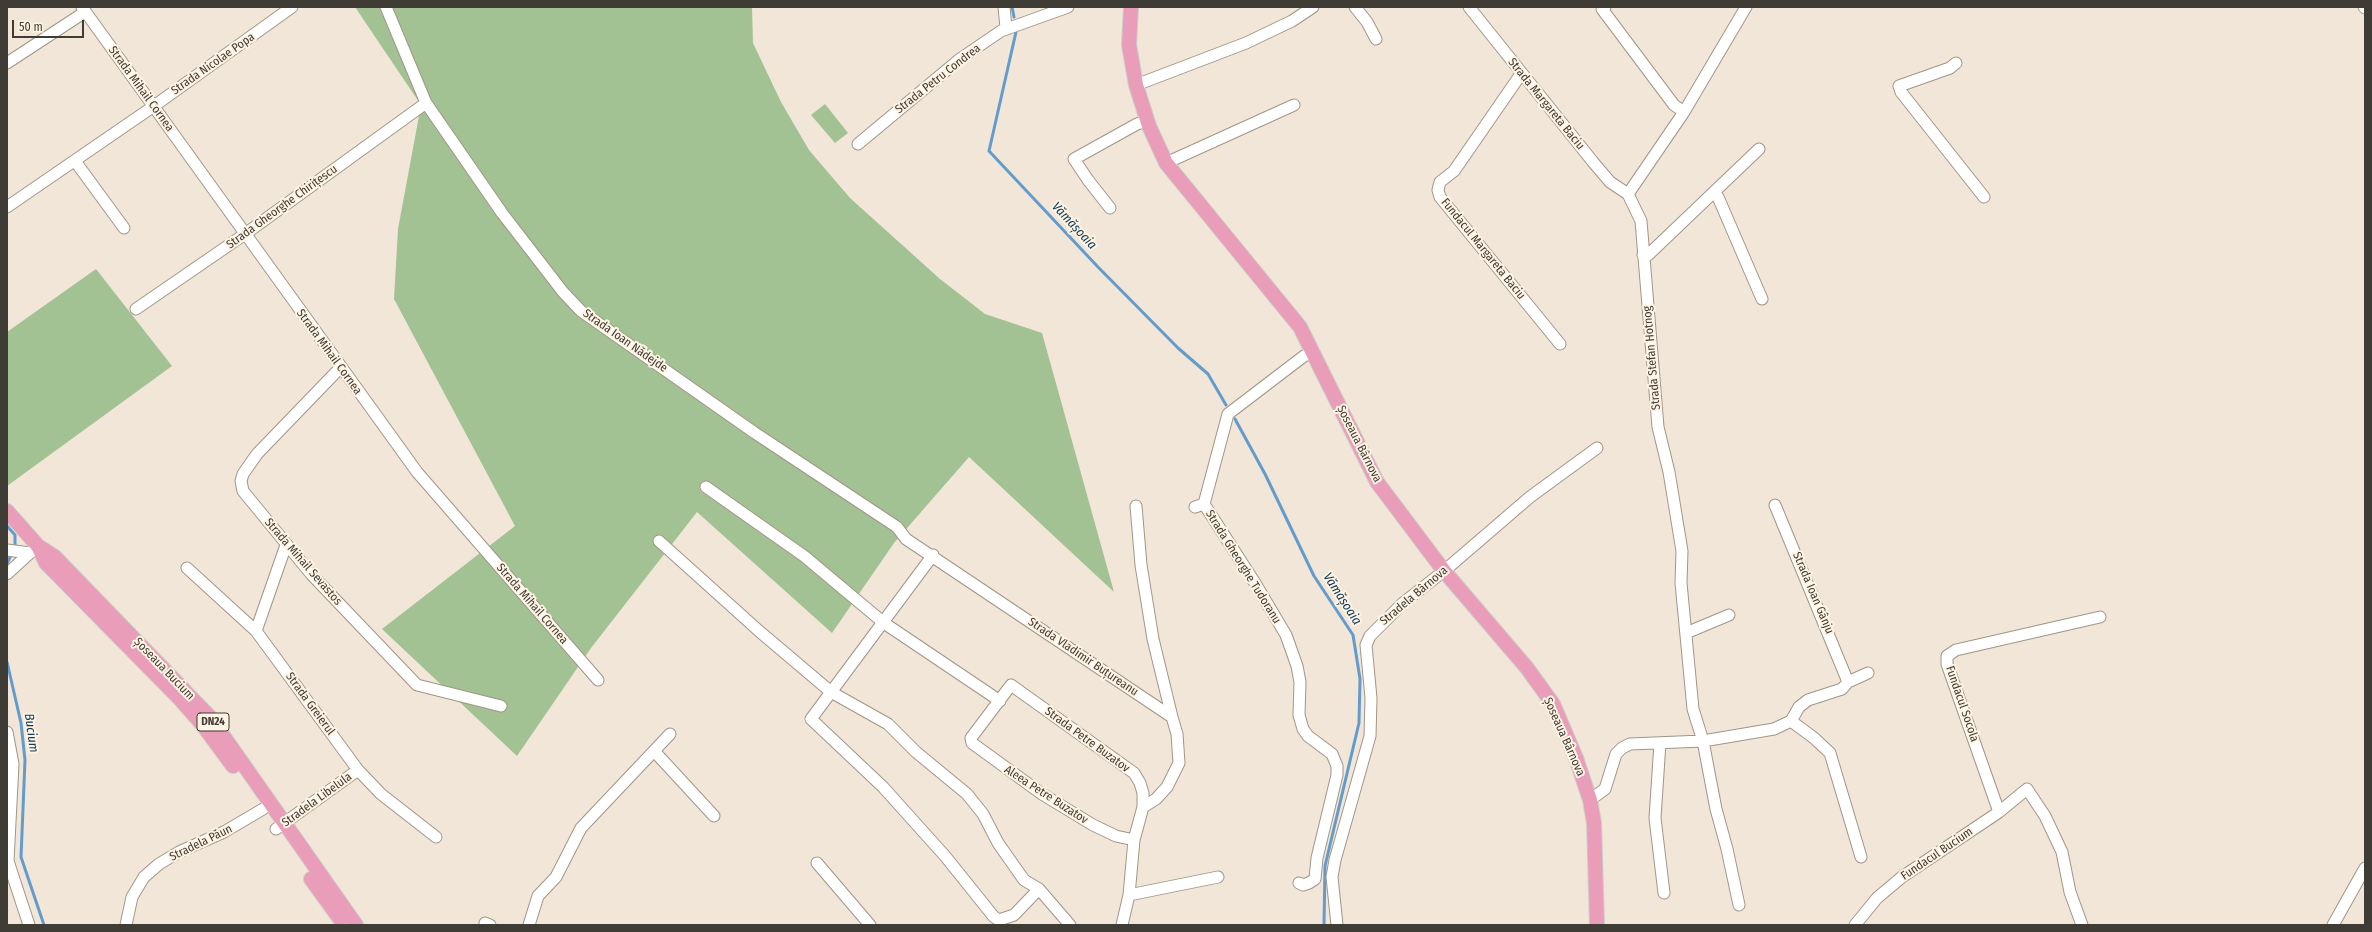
<!DOCTYPE html>
<html>
<head>
<meta charset="utf-8">
<style>
  body { margin:0 }
  #map { position:relative; width:2372px; height:932px; overflow:hidden; background:#f1e6d7; font-family:"Fira Sans Condensed",sans-serif }
  canvas { display:block }
  .frame { position:absolute; inset:0; border:8px solid #3f3b35; pointer-events:none }
  .scale { position:absolute; left:12px; top:20px; width:72px; height:18px; box-sizing:border-box; border:2px solid #3f3b35; border-top:0; padding-left:5px; font-size:12px; line-height:14px; white-space:nowrap; color:#3f3b35; -webkit-text-stroke:3px #fff4e4; paint-order:stroke }
</style>
</head>
<body>
<div id="map">
<canvas width="2372" height="932"></canvas>
<div class="frame"></div>
<div class="scale">50 m</div>
</div>
<script>
const ctx = document.querySelector('canvas').getContext('2d');
ctx.lineJoin = 'round';
function fill(path, color) {
  ctx.fillStyle = color;
  ctx.fill(path, 'evenodd');
}
function toPath(rows) {
  const path = new Path2D();
  for (const r of rows) {
    path.moveTo(r[0], r[1]);
    for (let i = 2; i < r.length; i += 2) path.lineTo(r[i], r[i + 1]);
  }
  return path;
}
function strokePath(path, color, width, dash) {
  ctx.strokeStyle = color;
  ctx.lineWidth = width;
  ctx.lineCap = dash ? 'butt' : 'round';
  ctx.setLineDash(dash || []);
  ctx.stroke(path);
}
function write(font, color, halo, rows, align = 'center') {
  ctx.font = font + ' "Fira Sans Condensed",sans-serif';
  ctx.lineWidth = 4;
  ctx.setLineDash([]);
  ctx.textBaseline = 'middle';
  ctx.strokeStyle = halo;
  ctx.fillStyle = color;
  for (const [text, x, y, turn = 0] of rows) {
    ctx.save();
    ctx.translate(x, y);
    ctx.rotate((+turn || 0) * Math.PI / 180);
    ctx.textAlign = isNaN(turn) ? turn : align;
    if (halo) ctx.strokeText(text, 0, 0);
    ctx.fillText(text, 0, 0);
    ctx.restore();
  }
}
fill(toPath([
  [355,7,752,7,753,43,781,102,809,150,850,198,940,279,985,314,1042,333,1114,592,969,457,894,543,832,633,697,512,591,648,517,756,382,629,515,526,394,299,398,229,421,105],
  [825,104,848,133,835,143,811,115],
  [96,269,172,366,7,486,7,332]
]), '#a2c294');
strokePath(toPath([
  [1012,7,1014,17],
  [1016,32,989,151,1098,267,1178,348,1208,374,1226,405],
  [1235,419,1265,474,1314,576,1353,635,1360,679,1359,723,1325,866,1324,925],
  [7,526,15,535,15,545],
  [7,564,11,555],
  [7,662,21,723,25,760,21,857,44,925]
]), '#639ccc', 3);
const minor = toPath([
  [82,7,417,472,598,680],
  [386,7,426,103,502,213,563,292,581,311,755,433,897,527,906,539,1172,717,1177,734,1179,763,1167,787,1156,799,1143,807],
  [1004,7,1006,28],
  [1355,7,1367,22,1376,39],
  [1469,7,1593,162,1610,182,1628,194],
  [1605,7,1602,9,1674,105,1684,112],
  [2364,7,2365,8],
  [7,63,85,12],
  [1956,63,1950,68,1899,86,1901,92,1984,197],
  [1521,74,1454,171,1440,182,1438,190,1440,197,1560,344],
  [1136,85,1246,43,1292,21,1313,7],
  [858,144,960,59,1001,31,1068,7],
  [75,161,124,228],
  [1166,163,1294,105],
  [1713,193,1718,197,1762,299],
  [7,207,154,106,292,7],
  [1110,208,1088,180,1074,159,1137,124,1147,121],
  [1643,255,1648,255,1759,149],
  [136,309,245,234,426,103],
  [340,368,257,454,243,474,241,481,243,491,311,574,417,685,501,706],
  [706,487,804,556,884,623,1000,701],
  [1204,504,1255,583,1286,635,1297,666,1300,682,1299,715,1303,729,1308,736,1332,754,1337,766,1337,775,1317,858,1315,879,1309,883,1303,885,1299,883],
  [1775,505,1848,682],
  [1136,506,1141,565,1153,639,1172,717],
  [1195,507,1204,504,1228,414,1304,356,1313,352],
  [659,541,759,631,831,692,888,724,916,752,967,794,983,814,998,843,1024,880,1039,889,1070,925],
  [7,550,30,553,38,546],
  [933,555,811,719,883,787,945,856,994,917,999,920,1014,915,1039,889],
  [187,568,256,631,358,770,381,794,436,837],
  [7,574,30,553],
  [256,631,286,545],
  [1686,633,1729,615],
  [1791,721,1814,738,1830,753,1861,857],
  [7,732,13,764,8,861,29,925],
  [1660,743,1655,818,1664,893],
  [654,751,714,816],
  [1590,800,1605,789,1616,754,1622,748,1630,744,1703,741,1774,729,1791,721,1799,707,1808,700,1842,689,1848,682,1868,673],
  [1999,812,1947,664,1947,656,1956,650,2100,617],
  [276,829,358,770],
  [817,863,870,925],
  [1129,895,1218,877],
  [1739,905,1727,849,1716,809,1703,741,1693,709,1681,583,1682,551,1669,472,1658,427,1641,221,1628,194,1684,112,1746,7],
  [485,923,490,925],
  [126,925,132,897,144,877,159,864,179,852,224,832,263,809],
  [529,925,538,896,556,877,581,828,670,734],
  [1122,925,1129,895,1134,840,1143,807,1143,793,1140,783,1134,773,1011,685,971,738,972,743,1042,794,1093,825,1116,836,1134,840],
  [1337,925,1332,877,1335,860,1370,736,1371,698,1366,645,1370,636,1403,603,1444,571,1530,497,1597,448],
  [1855,925,1877,898,1902,877,1999,812,2027,789,2045,816,2062,852,2070,892,2082,925],
  [2333,925,2365,868]
]);
const major = toPath([
  [1131,7,1129,45,1136,85,1149,126,1166,163,1300,327,1377,482,1444,571,1527,668,1553,704,1576,758,1590,800,1594,823,1597,925],
  [7,511,38,546,55,557,210,717,356,925],
  [38,546,46,563,179,698,202,724,233,766],
  [311,879,340,919]
]);
strokePath(minor, '#a09688', 13);
strokePath(major, '#cdccca', 16);
strokePath(minor, '#fff', 11);
strokePath(major, '#e99db8', 14);
for (const [x, y, w] of [
  [213,722,32]
]) {
  const box = new Path2D();
  box.roundRect(x - w / 2, y - 9, w, 18, 3);
  ctx.fillStyle = '#fff4e4';
  ctx.fill(box);
  strokePath(box, '#3f3b35', 1);
}
write('bold 11px', '#3f3b35', null, [
  ["DN24",213,722]
]);
write('12px', '#3f3b35', '#fff4e4', [
  ["Strada Nicolae Popa",213,64,-35],
  ["Strada Petru Condrea",938,79,-38],
  ["Strada Mihail Cornea",141,89,54],
  ["Strada Margareta Baciu",1546,104,51],
  ["Strada Gheorghe Chirițescu",282,207,-36],
  ["Fundacul Margareta Baciu",1483,249,51],
  ["Strada Ioan Nădejde",625,341,35],
  ["Strada Mihail Cornea",329,352,54],
  ["Strada Stefan Hotnog",1652,358,-95],
  ["Șoseaua Bârnova",1359,444,63],
  ["Strada Mihail Sevastos",303,562,49],
  ["Strada Gheorghe Tudoranu",1243,567,58],
  ["Strada Ioan Gânju",1813,593,67],
  ["Stradela Bârnova",1414,596,-40],
  ["Strada Mihail Cornea",532,604,49],
  ["Strada Vladimir Buțureanu",1083,657,34],
  ["Șoseaua Bucium",164,669,46],
  ["Strada Greierul",310,704,54],
  ["Fundacul Socola",1962,704,71],
  ["Șoseaua Bârnova",1564,737,66],
  ["Strada Petre Buzatov",1087,740,36],
  ["Aleea Petre Buzatov",1046,795,33],
  ["Stradela Libelula",317,800,-36],
  ["Stradela Păun",201,843,-26],
  ["Fundacul Bucium",1937,854,-34]
]);
write('italic 13px', '#103b5c', '#fff4e4', [
  ["Vămășoaia",1074,226,47],
  ["Vămășoaia",1342,599,57],
  ["Bucium",31,733,82]
]);
</script>
</body>
</html>
